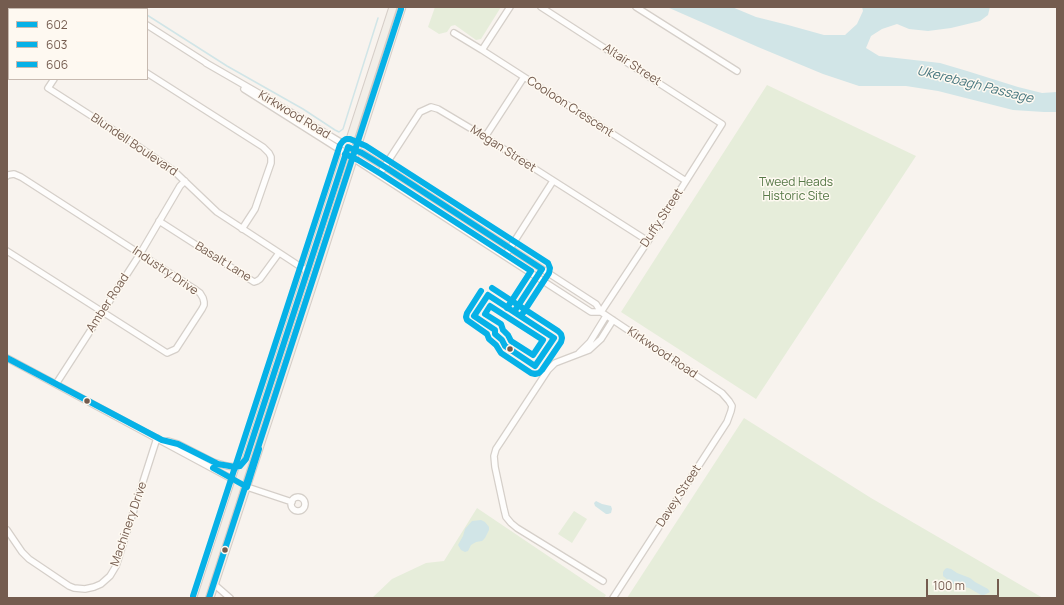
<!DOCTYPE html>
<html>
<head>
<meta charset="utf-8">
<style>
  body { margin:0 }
  #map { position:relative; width:1064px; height:605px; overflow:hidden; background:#f8f3ee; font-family:Manrope,sans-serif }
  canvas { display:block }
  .frame { position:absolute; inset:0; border:8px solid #745c4f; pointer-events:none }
  .legend { position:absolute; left:8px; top:8px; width:140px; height:72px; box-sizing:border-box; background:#fef9f1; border:1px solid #c7bab0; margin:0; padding:5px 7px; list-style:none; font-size:12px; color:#745c4f }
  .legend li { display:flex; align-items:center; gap:8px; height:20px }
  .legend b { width:20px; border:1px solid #c7bab0 }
  .scale { position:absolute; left:926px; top:579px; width:73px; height:18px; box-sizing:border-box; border:2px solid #745c4f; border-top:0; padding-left:5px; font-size:12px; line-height:14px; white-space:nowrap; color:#745c4f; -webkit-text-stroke:3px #fef9f1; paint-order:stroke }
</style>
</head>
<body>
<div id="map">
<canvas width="1064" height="605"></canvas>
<div class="frame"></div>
<ul class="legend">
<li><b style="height:5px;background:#06b1e7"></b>602</li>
<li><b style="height:5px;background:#06b1e7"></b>603</li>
<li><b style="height:5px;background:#06b1e7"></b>606</li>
</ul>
<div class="scale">100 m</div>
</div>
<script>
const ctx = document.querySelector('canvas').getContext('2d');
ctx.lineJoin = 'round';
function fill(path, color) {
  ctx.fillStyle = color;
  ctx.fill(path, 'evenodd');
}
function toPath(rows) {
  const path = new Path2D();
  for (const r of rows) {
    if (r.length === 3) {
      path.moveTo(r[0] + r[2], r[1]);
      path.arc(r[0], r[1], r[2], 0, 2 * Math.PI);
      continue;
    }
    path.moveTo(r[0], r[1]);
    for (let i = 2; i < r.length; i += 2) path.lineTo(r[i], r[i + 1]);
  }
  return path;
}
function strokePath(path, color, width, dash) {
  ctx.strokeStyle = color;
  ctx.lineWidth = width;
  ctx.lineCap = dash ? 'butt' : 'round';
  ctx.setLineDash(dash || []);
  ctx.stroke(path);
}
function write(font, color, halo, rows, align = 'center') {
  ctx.font = font + ' Manrope,sans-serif';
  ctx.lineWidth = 3;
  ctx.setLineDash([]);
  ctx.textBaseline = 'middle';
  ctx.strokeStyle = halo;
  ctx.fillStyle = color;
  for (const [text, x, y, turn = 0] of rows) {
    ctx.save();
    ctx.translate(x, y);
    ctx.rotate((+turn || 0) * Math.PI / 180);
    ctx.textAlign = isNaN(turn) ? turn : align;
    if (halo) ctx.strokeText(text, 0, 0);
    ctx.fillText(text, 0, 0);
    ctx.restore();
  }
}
fill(toPath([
  [435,7,501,7,481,39,476,40,455,25,451,26,447,32,439,34,428,27],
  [7,46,9,47,9,79,7,82],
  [767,85,916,156,756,399,621,312],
  [744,418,871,498,1043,598,627,598],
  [477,508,606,595,604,598,372,598,392,579,426,563,444,561],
  [574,511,587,519,572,543,558,534]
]), '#e6edda');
fill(toPath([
  [667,7,732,7,756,17,788,25,824,35,845,35,857,24,863,11,862,7,990,7,988,15,980,21,951,28,928,31,909,29,897,24,882,29,871,36,866,48,879,56,940,63,967,71,1018,87,1042,93,1057,92,1057,112,1044,112,1013,110,938,91,906,86,859,86,823,74,758,47],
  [596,501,602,504,611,506,612,509,611,513,608,514,606,514,595,506,594,503],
  [481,520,485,522,489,527,489,530,485,538,482,541,476,542,471,545,468,551,465,552,461,550,458,545,463,536,465,529,472,521],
  [947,568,951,569,957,573,970,578,975,582,988,589,990,592,984,595,981,595,969,588,953,584,943,576,943,572,945,569]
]), '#d1e5e7');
strokePath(toPath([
  [135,7,138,9],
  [147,15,227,66,303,109,335,130,339,132,343,129,378,18]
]), '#d1e5e7', 1.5);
const minor = toPath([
  [120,7,123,9],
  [541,7,722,124,648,241,601,312],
  [636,7,737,71],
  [147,25,208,64],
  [454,33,482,50,686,181],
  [482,50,510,7],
  [206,63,272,101,342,143,362,153,385,167,596,304,601,312,722,393,729,401,732,406,731,411,727,422,613,598],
  [147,73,263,147,269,153,271,157,271,163,255,209,242,229],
  [54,79,48,88,132,142,174,171,217,212,307,271],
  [244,89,353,158,591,312,601,312],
  [485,137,524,77],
  [379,175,420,112,431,107,438,109,485,137,648,241],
  [7,176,8,175,14,174,21,177,193,288,200,293,203,298,204,302,204,305,202,309,176,349,167,353,7,251],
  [159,221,254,282,257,281,260,279,279,253],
  [505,256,553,181],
  [579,353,590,342,606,316],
  [7,358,247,487,292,502],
  [56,384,140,254,180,186,185,181],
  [168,441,178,444,213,462,227,466,235,467,239,467,245,461],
  [298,504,7],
  [7,530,22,552,29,559,69,586,74,588,85,589,94,587,101,584,110,576,116,566,157,438],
  [603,581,517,528,511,523,506,517,504,509,495,467,494,456,496,449,502,440,548,370,555,363,589,350,601,339,613,320],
  [215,585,230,598]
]);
const major = toPath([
  [201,598,393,7],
  [210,598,318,269,402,7]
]);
strokePath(minor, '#d5cfc9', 8);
strokePath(major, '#d6cec8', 9);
strokePath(minor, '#fefdfc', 5.5);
strokePath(major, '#f2eee8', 7);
strokePath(toPath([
  [488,295,554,338,535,366,505,346,502,340,495,334,495,330,474,316,488,295],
  [7,358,162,440,178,444,218,464,235,467,240,466,246,459,348,147,362,153,385,167,542,269,514,312],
  [213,468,247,487,259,449]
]), '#06b1e7', 6);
strokePath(toPath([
  [345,154,358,160,381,174,531,271,507,308],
  [490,306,543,340,533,355,511,341,508,335,503,330,501,324,485,314,490,306],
  [209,598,401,9]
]), '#06b1e7', 6);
strokePath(toPath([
  [481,291,467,313,466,317,467,320,487,334,489,339,496,345,501,353,531,373,535,374,539,373,542,370,561,342,562,338,561,334,558,331,492,288],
  [193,596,340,145,343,141,346,139,350,139,366,146,548,263,550,268,549,273,521,316]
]), '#06b1e7', 6);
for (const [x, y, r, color] of [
  [510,349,3.5,"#745c4f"],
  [87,401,3.5,"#745c4f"],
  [225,550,3.5,"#745c4f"]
]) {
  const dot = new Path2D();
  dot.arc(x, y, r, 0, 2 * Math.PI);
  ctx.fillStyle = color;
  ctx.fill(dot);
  strokePath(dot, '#fef9f1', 1.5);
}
write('12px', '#745c4f', '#fef9f1', [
  ["Altair Street",632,65,33],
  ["Cooloon Crescent",570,107,33],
  ["Kirkwood Road",294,115,31],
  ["Blundell Boulevard",134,145,34],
  ["Megan Street",503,149,33],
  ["Duffy Street",662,218,-57],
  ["Basalt Lane",223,262,32],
  ["Industry Drive",165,271,34],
  ["Amber Road",108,303,-57],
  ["Kirkwood Road",662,353,34],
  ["Davey Street",679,496,-57],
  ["Machinery Drive",129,524,-71]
]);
write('12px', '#577948', '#fef9f1', [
  ["Tweed Heads",796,183],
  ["Historic Site",796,197]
]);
write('italic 13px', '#47777f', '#fef9f1', [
  ["Ukerebagh Passage",975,85,14]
]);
</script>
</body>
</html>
